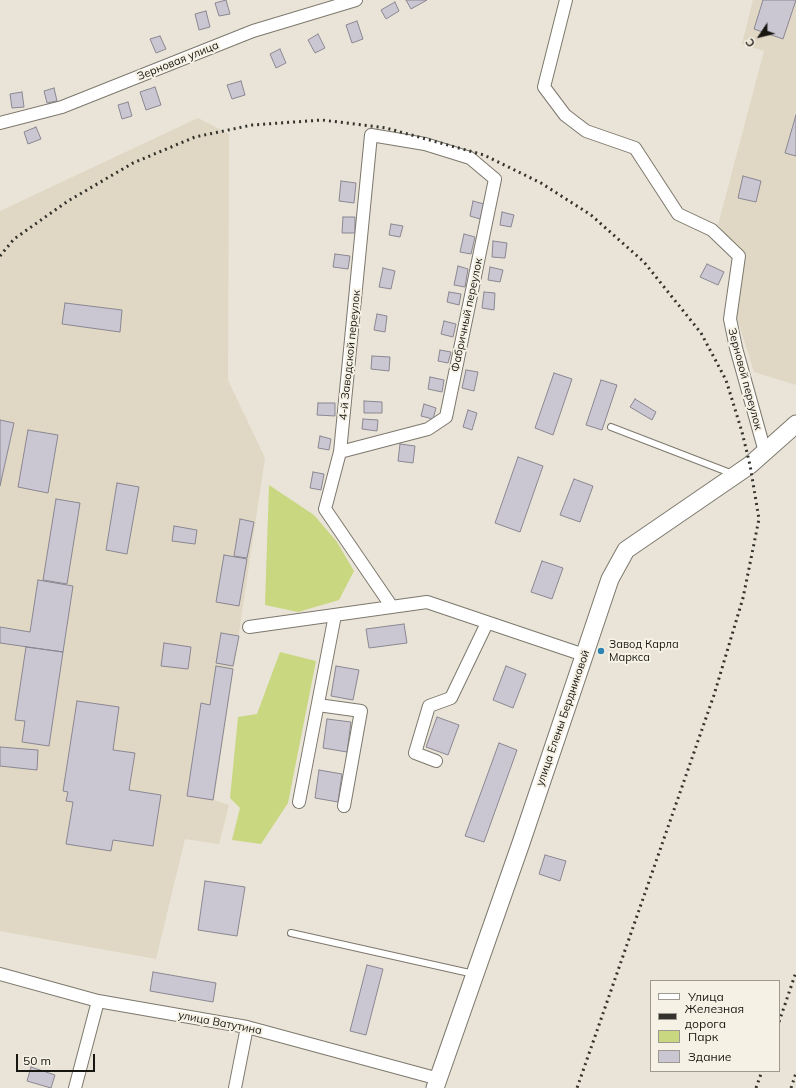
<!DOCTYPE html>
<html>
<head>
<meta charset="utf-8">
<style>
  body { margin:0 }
  #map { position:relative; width:796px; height:1088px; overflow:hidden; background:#e9e4d7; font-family:Mulish,sans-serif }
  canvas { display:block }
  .legend { position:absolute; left:650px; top:980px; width:130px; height:92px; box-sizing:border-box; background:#f6f1e5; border:1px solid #9d9990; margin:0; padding:5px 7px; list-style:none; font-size:12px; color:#171611 }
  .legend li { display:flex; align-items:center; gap:8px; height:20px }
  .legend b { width:20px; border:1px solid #9d9990 }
  .north { position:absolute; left:740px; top:16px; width:40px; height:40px; -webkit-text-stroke:3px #f6f1e5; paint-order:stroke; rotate:235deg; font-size:11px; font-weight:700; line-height:16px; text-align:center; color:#171611 }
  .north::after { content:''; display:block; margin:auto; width:14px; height:18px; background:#171611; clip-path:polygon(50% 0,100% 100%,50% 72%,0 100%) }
  .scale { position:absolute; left:16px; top:1054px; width:79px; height:18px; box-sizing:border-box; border:2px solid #171611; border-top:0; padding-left:5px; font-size:12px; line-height:14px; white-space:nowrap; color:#171611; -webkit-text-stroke:3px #f6f1e5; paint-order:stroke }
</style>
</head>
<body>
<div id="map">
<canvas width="796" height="1088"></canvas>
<ul class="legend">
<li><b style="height:5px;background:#fff"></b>Улица</li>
<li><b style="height:5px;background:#33322c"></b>Железная дорога</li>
<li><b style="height:11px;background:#c8d780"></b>Парк</li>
<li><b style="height:11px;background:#cac7d3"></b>Здание</li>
</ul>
<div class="north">С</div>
<div class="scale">50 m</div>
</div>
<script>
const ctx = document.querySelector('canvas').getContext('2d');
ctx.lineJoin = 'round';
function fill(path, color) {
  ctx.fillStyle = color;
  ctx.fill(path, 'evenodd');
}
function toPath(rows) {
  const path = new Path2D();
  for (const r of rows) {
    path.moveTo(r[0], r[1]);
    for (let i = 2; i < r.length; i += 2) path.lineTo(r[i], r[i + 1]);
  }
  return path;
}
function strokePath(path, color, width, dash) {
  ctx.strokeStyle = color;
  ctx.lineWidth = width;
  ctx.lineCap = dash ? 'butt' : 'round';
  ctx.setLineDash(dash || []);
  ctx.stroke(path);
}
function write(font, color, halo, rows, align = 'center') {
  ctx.font = font + ' Mulish,sans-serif';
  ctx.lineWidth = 4;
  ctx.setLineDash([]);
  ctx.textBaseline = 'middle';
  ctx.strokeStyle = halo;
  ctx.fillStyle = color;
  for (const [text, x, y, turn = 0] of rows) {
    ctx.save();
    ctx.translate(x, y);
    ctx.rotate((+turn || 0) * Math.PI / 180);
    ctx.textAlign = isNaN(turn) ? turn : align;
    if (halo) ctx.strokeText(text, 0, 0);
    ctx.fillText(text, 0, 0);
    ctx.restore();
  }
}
fill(toPath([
  [753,0,796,0,796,385,754,372,736,315,744,257,718,225,764,51,742,44],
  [198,118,229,134,228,380,265,458,214,800,229,805,219,844,185,839,156,959,0,931,0,211]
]), '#e0d8c4');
fill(toPath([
  [269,485,314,515,337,542,354,571,339,600,298,612,265,605],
  [280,652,316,661,288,803,261,844,232,840,240,808,230,798,238,717,257,714]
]), '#c8d780');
const building = toPath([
  [226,0,230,14,219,16,215,3,226,0],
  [406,0,427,0,411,9,406,0],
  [763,0,796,0,783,39,754,29,763,0],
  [395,2,399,11,386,19,381,10,395,2],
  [206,11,210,27,199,30,195,14,206,11],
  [357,21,363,39,352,43,346,25,357,21],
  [318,34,325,48,315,53,308,40,318,34],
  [160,36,166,49,156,53,150,39,160,36],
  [280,49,286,63,276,68,270,54,280,49],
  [241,81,245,95,232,99,227,85,241,81],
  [155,87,161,105,146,110,140,92,155,87],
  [54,88,57,101,47,103,44,91,54,88],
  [22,92,24,107,12,108,10,94,22,92],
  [128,102,132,116,122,119,118,105,128,102],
  [796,115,796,156,785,153,796,115],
  [36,127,41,139,28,144,24,132,36,127],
  [743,176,761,181,756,202,738,198,743,176],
  [341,181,356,183,354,203,339,201,341,181],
  [473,201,484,204,480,219,470,216,473,201],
  [502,212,514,215,511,227,500,225,502,212],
  [343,217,355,217,355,233,342,233,343,217],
  [391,224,403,226,400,237,389,235,391,224],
  [464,234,475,237,471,254,460,252,464,234],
  [493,241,507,243,505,258,492,257,493,241],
  [335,254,350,256,348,269,333,267,335,254],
  [707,264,724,272,718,285,700,277,707,264],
  [458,266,468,269,465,287,454,285,458,266],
  [490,267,503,270,500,282,488,280,490,267],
  [383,268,395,271,391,289,379,287,383,268],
  [449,292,461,294,459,305,447,302,449,292],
  [484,292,495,293,494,310,482,308,484,292],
  [65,303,122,310,120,332,62,324,65,303],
  [377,314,387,316,385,332,374,330,377,314],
  [444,321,456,324,453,337,441,334,444,321],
  [440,350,451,352,448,363,438,361,440,350],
  [372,356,390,357,389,371,371,369,372,356],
  [466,370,478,372,474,391,462,388,466,370],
  [554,373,572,379,553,435,535,428,554,373],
  [430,377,444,380,442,392,428,389,430,377],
  [601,380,617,385,602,430,586,425,601,380],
  [635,399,656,412,652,420,630,407,635,399],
  [364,401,382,402,382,413,364,413,364,401],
  [318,403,335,403,335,416,317,415,318,403],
  [424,404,436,408,433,419,421,416,424,404],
  [468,410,477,413,472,430,463,427,468,410],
  [363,419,378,420,377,431,362,429,363,419],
  [0,420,14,423,0,486,0,420],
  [28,430,58,435,48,493,18,487,28,430],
  [320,436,331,439,329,450,318,448,320,436],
  [400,444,415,446,413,463,398,461,400,444],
  [518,457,543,466,520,532,495,523,518,457],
  [313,472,324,474,321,490,310,488,313,472],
  [574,479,593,486,580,522,560,515,574,479],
  [117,483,139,487,127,554,106,550,117,483],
  [56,499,80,503,67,584,43,580,56,499],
  [240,519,254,522,247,558,234,556,240,519],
  [174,526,197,530,195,544,172,541,174,526],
  [224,555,247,559,239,606,216,602,224,555],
  [542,561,563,568,552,599,531,592,542,561],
  [38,580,73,586,63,652,0,643,0,627,30,632,38,580],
  [404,624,407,643,369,648,366,629,404,624],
  [221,633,239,636,233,666,216,663,221,633],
  [164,643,191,647,188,669,161,666,164,643],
  [26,647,63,652,49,746,22,742,25,721,15,720,26,647],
  [216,666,233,669,213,800,187,796,201,703,210,705,216,666],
  [336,666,359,670,353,700,331,696,336,666],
  [506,666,526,674,513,708,493,700,506,666],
  [77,701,119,707,113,750,135,753,129,790,161,795,153,846,113,840,111,851,66,844,73,802,66,801,68,792,63,791,77,701],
  [437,717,459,725,448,755,426,747,437,717],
  [327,719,351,722,347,752,323,748,327,719],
  [499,743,517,750,484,842,465,836,499,743],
  [0,747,38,750,37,770,0,766,0,747],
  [319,770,342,774,338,802,315,798,319,770],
  [545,855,566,861,560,881,539,874,545,855],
  [205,881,245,887,237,936,198,930,205,881],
  [367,965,383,969,366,1035,350,1031,367,965],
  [153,972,216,983,213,1002,150,991,153,972],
  [31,1067,55,1075,51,1088,27,1081,31,1067]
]);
fill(building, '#cac7d3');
strokePath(building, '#8a8792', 1);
const lane = toPath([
  [611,427,733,474],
  [291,933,474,974]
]);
const street = toPath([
  [566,0,544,87,565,115,586,131,635,148,678,214,712,230,739,256,730,319,736,348,765,452],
  [0,123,62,107,253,31,356,0],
  [340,452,428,429,446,417,495,179,470,158,425,144,371,135,340,452,325,509,392,607],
  [249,627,427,602,584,655],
  [318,705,361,711,344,806],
  [436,761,415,753,429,706,451,698,487,623],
  [299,802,335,615],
  [0,974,98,1001,247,1027,439,1079],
  [75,1088,98,1001],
  [235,1088,247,1027]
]);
const secondary = toPath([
  [435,1088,521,843,610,579,626,550,750,465,796,424]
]);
strokePath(lane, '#7d786d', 8);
strokePath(street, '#7d786d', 14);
strokePath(secondary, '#7d786d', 19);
strokePath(lane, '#fff', 6);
strokePath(street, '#fff', 12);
strokePath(secondary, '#fff', 17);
strokePath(toPath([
  [0,256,14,239,68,201,133,163,195,137,252,125,322,120,386,128,484,155,541,183,591,215,644,262,701,333,726,380,742,432,750,465,759,519,743,598,714,695,577,1088],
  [779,1022,796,972],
  [756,1088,762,1071],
  [791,1088,796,1073]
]), '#33322c', 3, [2, 4]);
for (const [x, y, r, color] of [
  [601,651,4,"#2f84b3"]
]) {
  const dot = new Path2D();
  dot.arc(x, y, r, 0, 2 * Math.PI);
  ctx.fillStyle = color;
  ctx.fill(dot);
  strokePath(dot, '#f6f1e5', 1.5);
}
write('11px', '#171611', '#f6f1e5', [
  ["Зерновая улица",178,61,-22],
  ["Фабричный переулок",467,315,-78],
  ["4-й Заводской переулок",350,355,-84],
  ["Зерновой переулок",745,379,75],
  ["улица Елены Бердниковой",563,718,-71],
  ["улица Ватутина",220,1023,11]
]);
write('11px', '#171611', '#f6f1e5', [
  ["Завод Карла",609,645],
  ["Маркса",609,658]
], 'left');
</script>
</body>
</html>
